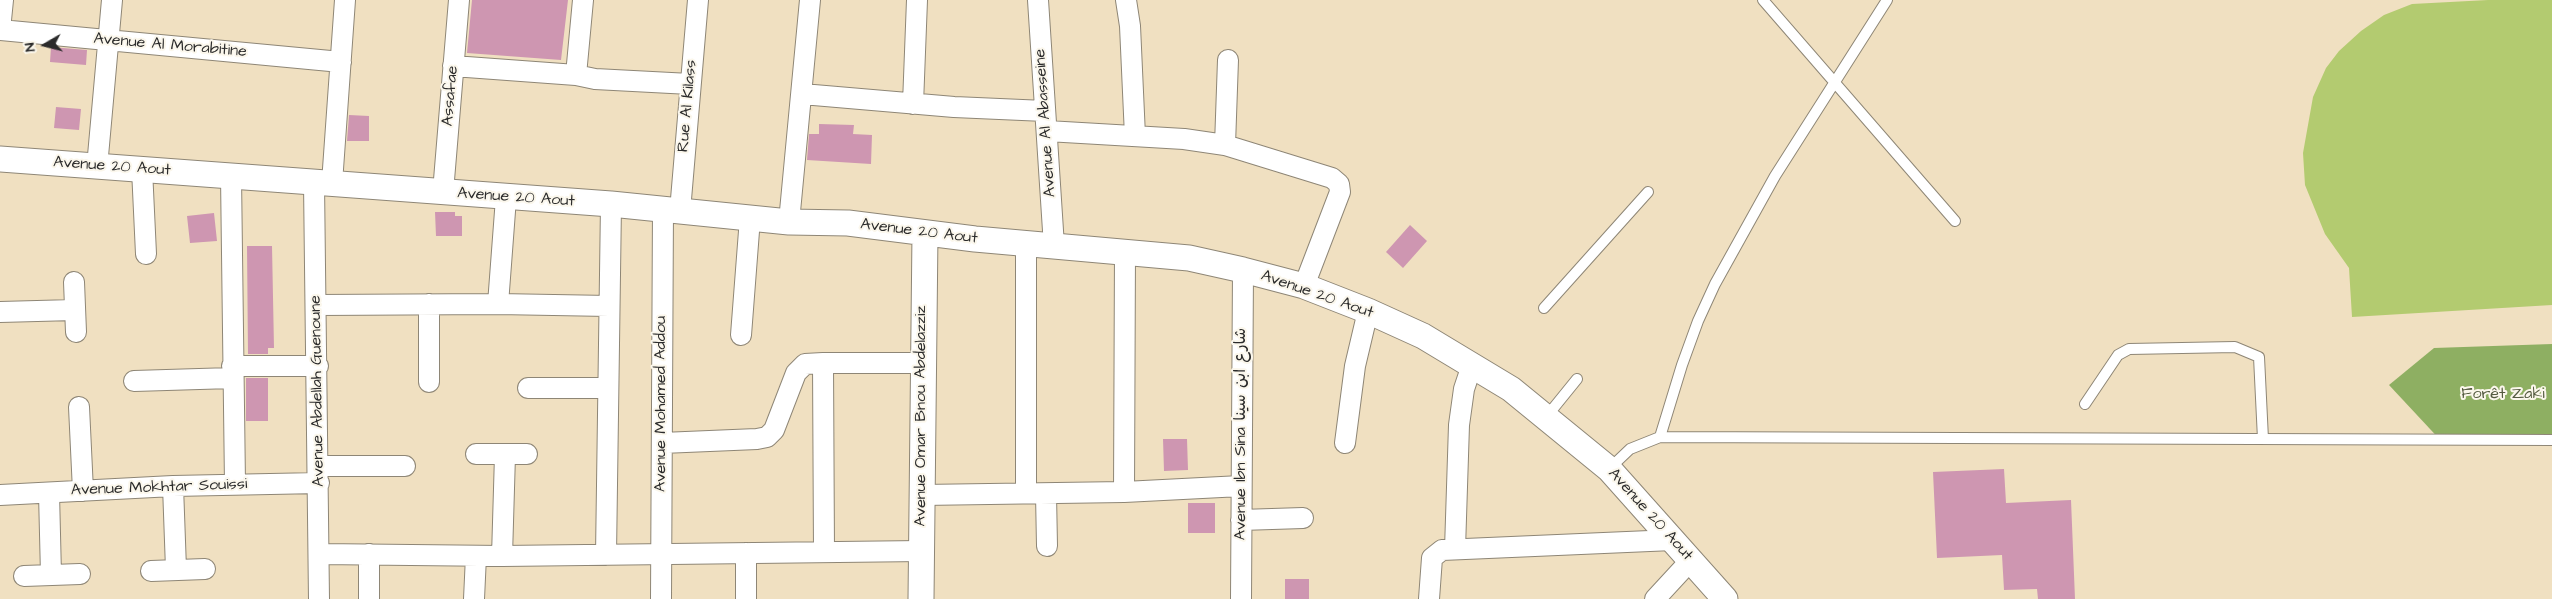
<!DOCTYPE html>
<html>
<head>
<meta charset="utf-8">
<style>
  body { margin:0 }
  #map { position:relative; width:2552px; height:599px; overflow:hidden; background:#f0e0c1; font-family:"Architects Daughter",sans-serif }
  canvas { display:block }
  .north { position:absolute; left:20px; top:20px; width:50px; height:50px; -webkit-text-stroke:4px #fbf7ec; paint-order:stroke; rotate:262deg; font-size:14px; font-weight:700; line-height:20px; text-align:center; color:#2b2b2b }
  .north::after { content:''; display:block; margin:auto; width:18px; height:22px; background:#2b2b2b; clip-path:polygon(50% 0,100% 100%,50% 72%,0 100%) }
</style>
</head>
<body>
<div id="map">
<canvas width="2552" height="599"></canvas>
<div class="north">N</div>
</div>
<script>
const ctx = document.querySelector('canvas').getContext('2d');
ctx.lineJoin = 'round';
function fill(path, color) {
  ctx.fillStyle = color;
  ctx.fill(path, 'evenodd');
}
function toPath(rows) {
  const path = new Path2D();
  for (const r of rows) {
    path.moveTo(r[0], r[1]);
    for (let i = 2; i < r.length; i += 2) path.lineTo(r[i], r[i + 1]);
  }
  return path;
}
function strokePath(path, color, width, dash) {
  ctx.strokeStyle = color;
  ctx.lineWidth = width;
  ctx.lineCap = dash ? 'butt' : 'round';
  ctx.setLineDash(dash || []);
  ctx.stroke(path);
}
function write(font, color, halo, rows, align = 'center') {
  ctx.font = font + ' "Architects Daughter","Playpen Sans Arabic",sans-serif';
  ctx.lineWidth = 4;
  ctx.setLineDash([]);
  ctx.textBaseline = 'middle';
  ctx.strokeStyle = halo;
  ctx.fillStyle = color;
  for (const [text, x, y, turn = 0] of rows) {
    ctx.save();
    ctx.translate(x, y);
    ctx.rotate((+turn || 0) * Math.PI / 180);
    ctx.textAlign = isNaN(turn) ? turn : align;
    if (halo) ctx.strokeText(text, 0, 0);
    ctx.fillText(text, 0, 0);
    ctx.restore();
  }
}
fill(toPath([
  [2488,0,2552,0,2552,305,2352,317,2349,268,2325,234,2305,185,2303,153,2313,97,2326,68,2339,51,2361,31,2384,15,2412,4]
]), '#b3cb70');
fill(toPath([
  [2552,344,2552,444,2444,444,2389,385,2434,348]
]), '#8eaf62');
fill(toPath([
  [472,0,568,0,561,60,467,53],
  [51,47,87,50,86,65,50,62],
  [56,107,81,109,79,130,54,128],
  [349,115,369,116,369,141,347,141],
  [819,124,854,125,853,134,872,135,871,164,807,160,809,134,819,134],
  [435,212,455,212,455,216,462,216,462,236,436,236],
  [214,213,217,241,190,243,187,216],
  [1410,225,1427,241,1403,268,1386,252],
  [247,246,272,246,274,348,268,348,268,354,248,354],
  [246,378,268,378,268,421,246,421],
  [1163,439,1187,439,1188,470,1164,471],
  [2004,469,2006,503,2071,500,2075,599,2038,599,2037,589,2004,590,2002,555,1937,558,1933,472],
  [1188,503,1215,503,1215,533,1188,533],
  [1285,579,1309,579,1309,599,1285,599]
]), '#ce96b1');
const service = toPath([
  [1763,0,1955,221],
  [1544,308,1648,192],
  [2085,404,2118,355,2129,349,2235,347,2259,357,2263,439],
  [1547,416,1577,379],
  [1660,437,1682,365,1698,321,1715,284,1775,176,1887,0],
  [1609,469,1630,449,1660,437,2552,440]
]);
const minor = toPath([
  [583,0,576,75,595,79,690,84],
  [1038,0,1054,246],
  [1126,0,1130,26,1135,136],
  [0,30,341,62],
  [0,30,3,0],
  [453,66,576,75],
  [802,94,954,107,1045,111],
  [913,104,917,0],
  [1047,131,1184,139,1225,145,1332,178,1339,184,1340,192,1304,286],
  [1225,145,1228,60],
  [97,167,112,0],
  [142,169,146,254],
  [231,176,235,484],
  [314,183,319,599],
  [332,183,345,0],
  [443,192,459,0],
  [680,211,698,0],
  [789,222,810,0],
  [74,282,76,332],
  [429,304,429,382],
  [498,304,609,306],
  [317,305,498,304,506,198],
  [0,312,74,310],
  [741,335,750,218],
  [232,366,318,366],
  [134,381,232,378],
  [528,388,607,388],
  [79,407,83,491],
  [662,443,757,439,767,437,774,430,796,373,805,364,823,363],
  [1345,443,1355,366,1368,311],
  [476,454,527,454],
  [319,466,405,466],
  [173,486,176,569],
  [1124,492,1125,251],
  [49,493,51,575],
  [1026,493,1026,244],
  [1046,494,1047,546],
  [0,495,173,486,319,483],
  [922,495,1124,492,1241,486],
  [1241,520,1303,518],
  [1455,549,1459,425,1464,389,1472,365],
  [824,552,823,363,922,363],
  [746,553,746,599],
  [320,554,502,556,922,551],
  [369,554,369,599],
  [606,555,611,204],
  [502,556,505,455],
  [151,571,205,569],
  [24,576,80,574],
  [474,599,476,556],
  [661,599,663,208],
  [1241,599,1243,270],
  [1429,599,1432,558,1442,550,1673,540],
  [1655,599,1691,560]
]);
const tertiary = toPath([
  [0,159,611,204,789,222,848,223,975,239,1189,258,1243,270,1304,286,1368,311,1423,336,1511,389,1609,469,1725,599],
  [921,599,925,233]
]);
strokePath(service, '#8e8676', 12);
strokePath(minor, '#8e8676', 22);
strokePath(tertiary, '#8e8676', 27);
strokePath(service, '#fff', 10);
strokePath(minor, '#fff', 20);
strokePath(tertiary, '#fff', 25);
write('16px', '#2b2b2b', '#fbf7ec', [
  ["Avenue Al Morabitine",170,46,5],
  ["Assafae",451,96,-85],
  ["Rue Al Kilass",688,106,-85],
  ["Avenue Al Abasseine",1046,123,-94],
  ["Avenue 20 Aout",112,167,4],
  ["Avenue 20 Aout",516,198,4],
  ["Avenue 20 Aout",919,232,7],
  ["Avenue 20 Aout",1317,295,19],
  ["Avenue Abdellah Guenoune",318,391,-91],
  ["Avenue Mohamed Addou",662,404,-90],
  ["Avenue Omar Bnou Abdelazziz",922,416,-90],
  ["Avenue Ibn Sina شارع ابن سينا",1242,434,-90],
  ["Avenue Mokhtar Souissi",159,488,-2],
  ["Avenue 20 Aout",1650,515,48]
]);
write('16px', '#545b40', '#fbf7ec', [
  ["Forêt Zaki",2503,395]
]);
</script>
</body>
</html>
